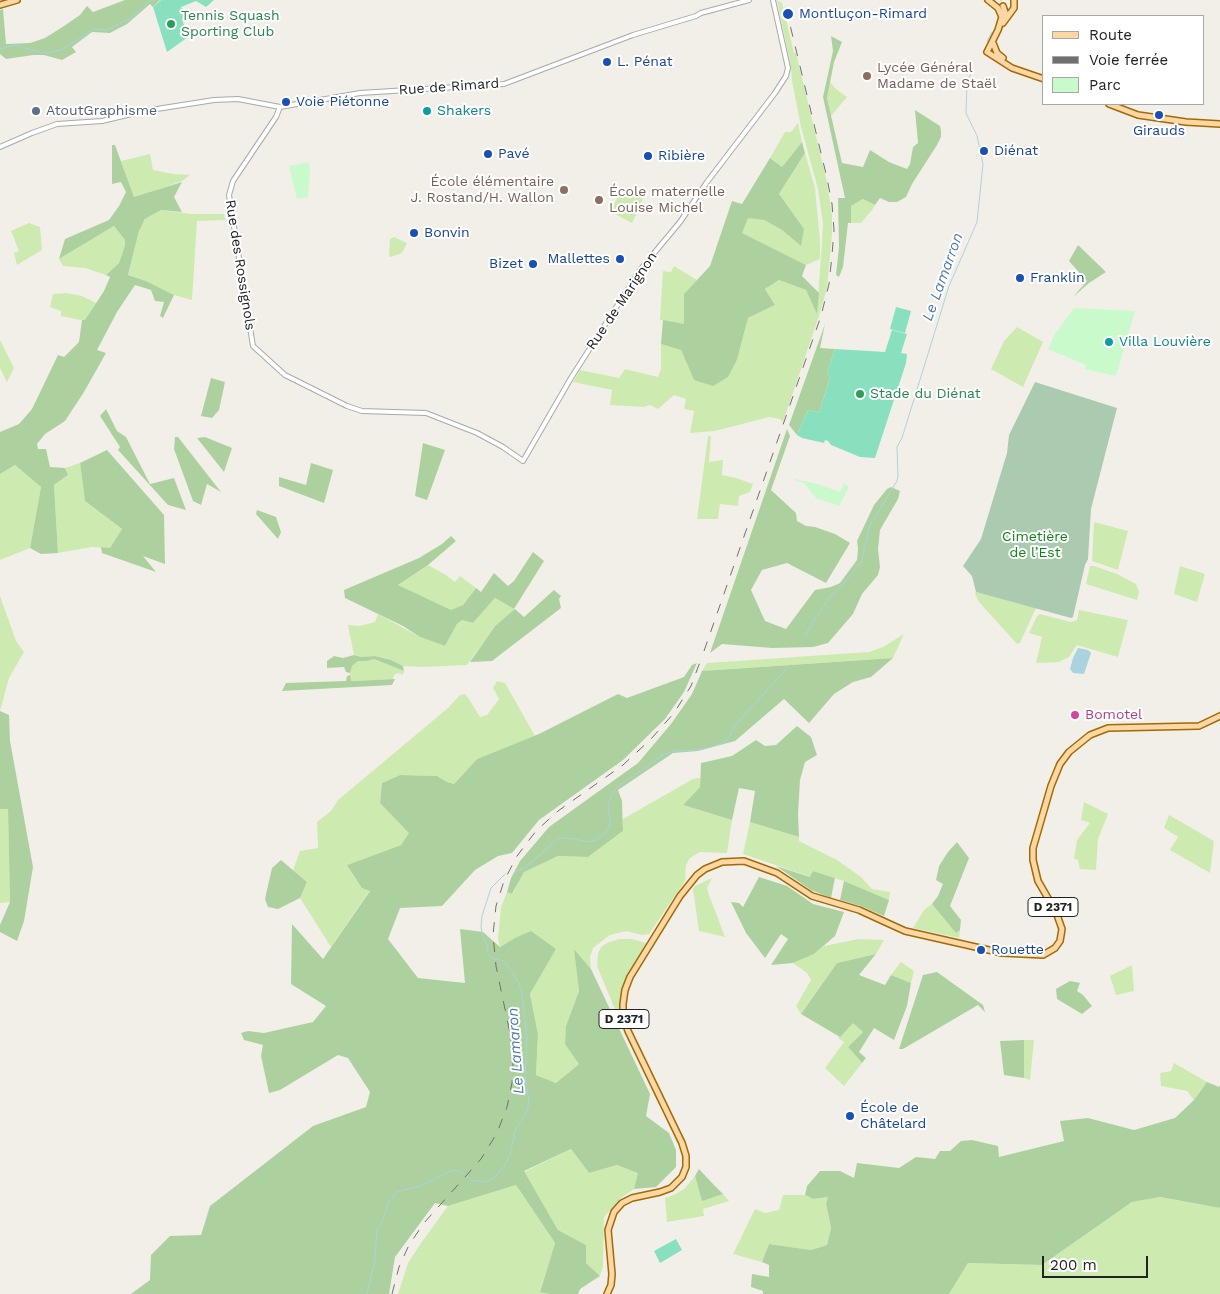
<!DOCTYPE html>
<html>
<head>
<meta charset="utf-8">
<style>
  body { margin:0 }
  #map { position:relative; width:1220px; height:1294px; overflow:hidden; background:#f2efe9; font-family:"Work Sans",sans-serif }
  canvas { display:block }
  .legend { position:absolute; left:1042px; top:15px; width:162px; height:90px; box-sizing:border-box; background:#fff; border:1px solid #a7a7a7; margin:0; padding:6px 9px; list-style:none; font-size:15px; color:#222 }
  .legend li { display:flex; align-items:center; gap:10px; height:25px }
  .legend b { width:25px; border:1px solid #a7a7a7 }
  .scale { position:absolute; left:1042px; top:1256px; width:106px; height:22px; box-sizing:border-box; border:2px solid #222; border-top:0; padding-left:6px; font-size:15px; line-height:18px; white-space:nowrap; color:#222; -webkit-text-stroke:4px #fff; paint-order:stroke }
</style>
</head>
<body>
<div id="map">
<canvas width="1220" height="1294"></canvas>
<ul class="legend">
<li><b style="height:6px;background:#fcd6a4"></b>Route</li>
<li><b style="height:6px;background:#707070"></b>Voie ferrée</li>
<li><b style="height:14px;background:#c8facc"></b>Parc</li>
</ul>
<div class="scale">200 m</div>
</div>
<script>
const ctx = document.querySelector('canvas').getContext('2d');
ctx.lineJoin = 'round';
function fill(path, color) {
  ctx.fillStyle = color;
  ctx.fill(path, 'evenodd');
}
function toPath(rows) {
  const path = new Path2D();
  for (const r of rows) {
    path.moveTo(r[0], r[1]);
    for (let i = 2; i < r.length; i += 2) path.lineTo(r[i], r[i + 1]);
  }
  return path;
}
function strokePath(path, color, width, dash) {
  ctx.strokeStyle = color;
  ctx.lineWidth = width;
  ctx.lineCap = dash ? 'butt' : 'round';
  ctx.setLineDash(dash || []);
  ctx.stroke(path);
}
function write(font, color, halo, rows, align = 'center') {
  ctx.font = font + ' "Work Sans",sans-serif';
  ctx.lineWidth = 4;
  ctx.setLineDash([]);
  ctx.textBaseline = 'middle';
  ctx.strokeStyle = halo;
  ctx.fillStyle = color;
  for (const [text, x, y, turn = 0] of rows) {
    ctx.save();
    ctx.translate(x, y);
    ctx.rotate((+turn || 0) * Math.PI / 180);
    ctx.textAlign = isNaN(turn) ? turn : align;
    if (halo) ctx.strokeText(text, 0, 0);
    ctx.fillText(text, 0, 0);
    ctx.restore();
  }
}
fill(toPath([
  [777,0,782,3,794,53,796,53,827,182,832,215,832,234,827,288,819,316,783,422,780,419,769,417,715,431,690,433,694,411,684,409,686,399,674,395,658,409,650,405,644,407,610,405,612,390,573,382,580,370,619,378,625,369,658,377,661,369,661,344,681,350,694,380,728,377,737,360,748,318,775,305,765,289,779,280,806,290,817,313,822,241,823,224,818,189,801,127,792,81,791,67],
  [830,82,836,89,847,97,831,116,827,98],
  [798,123,802,142,782,167,770,158,785,132,791,132],
  [805,153,815,188,820,241,820,259,806,265,741,233,748,217,764,220,782,230,801,246,783,201,779,194],
  [150,154,153,170,173,174,190,175,182,181,134,198,121,161],
  [621,188,643,199,632,223,611,212],
  [863,199,875,205,872,210,861,223,851,223,851,206],
  [161,210,192,214,224,214,225,220,197,221,192,300,174,295,146,281,128,275,139,231,145,219],
  [29,223,40,227,42,250,17,265,14,253,19,251,11,231],
  [114,226,125,240,125,245,119,263,106,275,85,268,63,266,59,259],
  [394,237,407,243,402,253,391,257,389,256,390,239],
  [674,266,697,280,684,294,684,324,660,320,663,271,671,272],
  [66,293,82,296,96,303,85,321,61,316,61,311,50,307,53,294],
  [1017,327,1043,342,1023,387,991,369,1004,341],
  [0,340,14,368,7,382,0,368],
  [708,436,711,436,709,462,723,460,722,475,736,478,753,484,750,492,739,496,738,506,720,504,718,519,697,519],
  [80,463,85,501,122,529,110,548,92,547,58,553,54,485,68,475,65,468],
  [15,465,41,487,30,548,0,560,0,474],
  [1094,522,1128,531,1118,570,1092,561],
  [428,565,446,575,455,582,460,576,476,588,463,605,451,611,398,585],
  [1090,566,1094,566,1117,574,1136,584,1139,592,1137,600,1086,584],
  [1180,566,1205,574,1197,602,1174,594],
  [976,592,1036,608,1020,643,1017,644,979,602,975,594],
  [0,596,16,641,24,652,9,678,0,711],
  [495,598,514,609,514,611,495,626,467,665,423,667,403,666,391,660,375,656,361,657,354,655,348,625,359,626,375,622,378,614,420,637,445,646,457,624,462,620,473,623],
  [1079,610,1128,620,1118,657,1077,645,1069,657,1059,662,1036,663,1042,637,1029,633,1037,616,1040,614,1071,622,1077,620],
  [904,634,893,658,702,671,707,663,869,652,883,647],
  [374,659,404,671,403,675,398,673,394,675,393,679,350,681,350,670,352,666,358,661,367,661],
  [497,681,505,683,535,736,477,759,454,784,447,782,436,776,400,775,382,783,380,803,410,833,401,845,347,865,370,890,331,947,300,898,307,882,293,870,300,851,318,848,317,822,331,811,338,800,448,708,460,695,465,694,469,699,480,717,487,715,499,699,493,688],
  [700,778,700,787,683,805,732,820,727,853,700,852,690,858,686,865,685,881,649,934,642,935,626,931,610,935,593,948,590,957,591,969,575,950,579,991,566,1026,579,1064,556,1083,536,1075,538,1034,530,994,556,949,515,938,500,947,498,939,501,907,507,892,513,894,523,872,558,856,588,857,623,831,623,819,693,779],
  [1084,802,1108,814,1098,839,1096,870,1080,869,1078,860,1074,859,1077,840,1090,823,1081,820],
  [8,808,10,902,0,903,0,809],
  [1169,815,1214,841,1210,873,1170,850,1178,837,1164,828],
  [750,822,799,837,799,841,837,860,861,877,872,889,890,892,889,900,844,881,813,871,811,877,743,854],
  [712,878,707,888,709,895,725,937,699,931,693,889,695,886],
  [932,904,956,932,960,930,959,938,913,928,924,910],
  [620,939,632,939,646,943,623,986,620,1006,623,1026,621,1024,597,966,598,953,602,946,609,942],
  [859,939,884,940,876,954,837,963,801,1014,796,1006,811,980,807,973,793,963,814,954,824,946],
  [901,962,914,971,911,983,891,975],
  [1132,965,1134,991,1116,995,1110,976],
  [853,1022,863,1032,848,1047,862,1063,844,1086,825,1068,844,1042,838,1038],
  [1024,1040,1034,1040,1030,1080,1024,1078],
  [1174,1063,1207,1082,1194,1100,1187,1091,1161,1086,1160,1073,1171,1071],
  [571,1149,589,1173,617,1165,639,1173,634,1189,621,1198,604,1217,603,1266,600,1276,586,1263,586,1245,558,1230,524,1172],
  [695,1176,702,1200,723,1194,729,1201,703,1209,704,1216,667,1222,665,1198,674,1195,684,1189],
  [516,1185,555,1243,540,1291,550,1294,398,1294,408,1263,421,1243,448,1206],
  [783,1195,805,1195,813,1199,828,1197,826,1205,831,1228,827,1245,811,1250,769,1244,762,1262,733,1254,755,1209,765,1213,779,1210],
  [1159,1197,1220,1208,1220,1294,949,1294,968,1263,1042,1265,1132,1202]
]), '#cdebb0');
fill(toPath([
  [125,0,160,0,153,7,150,4,127,24,110,33,92,32,72,47,76,52,62,60,44,55,33,55,6,59,0,54,0,10,3,9,6,44,30,43,45,38,64,26,80,15,87,6,93,12],
  [831,36,842,42,834,62,827,98,842,163,863,167,870,150,889,162,907,169,910,164,913,147,918,143,915,110,940,126,941,131,941,137,937,145,912,184,906,197,897,202,889,202,880,198,875,205,863,199,851,206,851,223,848,223,843,267,839,277,836,275,839,247,838,198,845,198,823,97,833,51],
  [802,142,805,153,779,194,804,229,801,246,782,230,764,220,748,218,742,233,806,265,802,276,819,293,817,314,806,290,779,280,765,289,775,305,748,318,737,360,728,377,713,386,694,380,681,350,661,344,663,320,684,324,684,294,710,266,732,201,742,204,770,158,782,167],
  [112,145,115,145,134,197,182,182,174,197,182,212,161,210,145,219,139,231,128,275,146,281,174,295,163,318,160,316,164,302,155,301,151,290,135,285,117,312,97,350,106,353,84,392,65,421,45,434,37,444,38,449,46,449,50,467,65,468,68,475,54,485,58,553,41,554,30,548,41,487,15,465,0,474,0,432,19,424,32,409,58,355,64,357,79,342,82,320,85,320,104,291,110,277,106,275,119,263,125,245,125,240,114,226,59,259,65,239,109,220,119,206,126,192,121,182,112,184],
  [1078,245,1106,272,1089,283,1073,297,1087,281,1069,261],
  [825,324,820,348,835,349,827,373,830,378,819,413,808,410,797,435,789,425],
  [211,378,225,382,219,410,212,418,201,416],
  [106,409,117,431,126,437,150,484,174,478,186,510,168,505,118,450,120,447,100,416],
  [787,429,790,436,771,490,796,513,797,521,806,526,815,527,835,534,850,543,826,583,787,563,762,570,751,590,765,621,786,629,815,590,831,587,840,583,857,560,858,549,857,541,874,505,887,489,891,487,900,491,898,499,880,530,878,549,880,567,878,575,862,594,853,614,828,643,813,647,772,648,722,644,710,653],
  [175,437,178,437,221,492,207,484,201,505,193,501,174,449],
  [205,437,232,448,224,472,197,438],
  [423,443,445,450,427,500,415,496],
  [107,450,164,515,165,564,143,556,156,572,102,553,101,547,110,548,122,529,85,501,80,463],
  [311,463,333,470,324,503,279,486,279,477,306,485],
  [257,510,276,517,281,532,278,539,256,514],
  [451,536,456,541,428,565,398,585,451,610,463,605,476,588,481,592,494,573,508,586,514,581,533,552,544,561,514,609,495,598,473,623,462,620,457,624,445,646,420,637,403,626,345,598,344,590,419,558,442,544],
  [554,590,561,596,559,599,561,608,492,661,470,662,495,626,515,609,524,617],
  [354,655,361,657,375,656,391,660,403,666,404,671,374,659,367,661,358,661,352,666,350,673,346,672,344,667,327,668,327,661,334,656,343,658],
  [893,658,871,677,853,682,834,694,809,723,784,699,735,741,698,751,673,753,618,790,622,801,623,831,588,857,558,856,524,872,512,894,507,892,511,878,520,861,549,827,638,763,671,724,692,694,702,671],
  [697,663,684,692,665,719,623,760,539,820,512,853,498,856,475,870,442,906,400,908,388,939,418,978,465,983,460,929,483,932,500,947,515,938,531,931,556,949,530,994,538,1034,536,1075,556,1083,579,1064,565,1044,566,1026,579,991,574,949,591,969,650,1094,646,1116,669,1133,676,1150,676,1167,656,1187,634,1189,638,1173,617,1165,589,1173,571,1149,524,1171,558,1230,586,1245,586,1263,600,1276,580,1289,578,1294,550,1294,540,1292,555,1243,516,1185,448,1206,435,1203,395,1257,389,1294,131,1294,150,1280,151,1255,170,1236,201,1235,210,1206,313,1126,366,1107,370,1092,348,1058,338,1055,280,1090,269,1093,261,1056,263,1045,244,1040,241,1033,248,1031,264,1033,313,1022,326,1006,291,984,292,924,323,959,370,891,362,888,347,865,401,845,409,833,380,803,382,783,400,775,437,776,447,782,454,784,477,759,539,734,618,694,627,698,684,677,692,665],
  [350,675,351,681,395,679,392,685,282,691,286,683,346,681,347,676],
  [0,711,9,715,10,741,33,867,24,921,17,941,0,932,0,925,10,902,8,809,0,809],
  [797,726,811,737,817,755,805,762,800,780,798,814,799,837,750,822,755,791,739,788,732,820,683,805,700,787,701,763,732,756,756,740,765,746,776,745],
  [957,842,969,858,950,906,961,920,960,930,956,933,932,904,938,896,943,884,936,880,939,866,948,852],
  [281,860,307,882,300,898,278,909,268,907,265,899,272,868],
  [776,866,810,877,813,871,835,878,831,898,811,890],
  [759,877,787,886,813,904,844,912,835,936,814,954,793,963,771,965,788,939,781,934,765,958,746,933,731,902,739,903,743,907],
  [844,881,889,900,884,916,861,906,840,900],
  [876,954,859,975,885,985,891,975,911,983,907,1006,894,1040,874,1028,859,1052,866,1058,862,1063,848,1047,863,1032,853,1023,840,1037,801,1014,837,963],
  [937,972,983,1005,985,1012,978,1005,903,1049,899,1049,923,975],
  [1070,981,1080,983,1077,991,1083,995,1092,1006,1082,1014,1057,999,1056,989],
  [1024,1040,1024,1078,1004,1075,1000,1041],
  [1207,1082,1219,1087,1220,1085,1220,1208,1160,1197,1132,1202,1042,1265,968,1263,949,1294,763,1294,763,1291,751,1287,752,1274,769,1277,769,1265,762,1262,769,1244,811,1250,827,1245,831,1228,826,1204,828,1197,813,1199,805,1195,807,1186,820,1171,840,1171,854,1178,857,1163,899,1168,916,1157,935,1159,940,1151,950,1151,961,1141,972,1140,998,1146,999,1157,1064,1141,1060,1121,1088,1118,1134,1130,1175,1118,1194,1100],
  [699,1169,713,1184,723,1194,702,1201,695,1176]
]), '#add19e');
fill(toPath([
  [1035,382,1117,408,1091,509,1088,559,1085,565,1073,617,1071,618,976,592,972,576,963,566,981,539,1007,453,1009,435]
]), '#aacbaf');
fill(toPath([
  [309,162,310,169,308,197,297,199,289,166],
  [1074,308,1135,311,1116,376,1085,369,1086,365,1048,349,1055,334],
  [794,479,818,484,840,492,844,483,849,487,839,506,816,498,804,483,794,480]
]), '#c8facc');
fill(toPath([
  [161,0,214,0,206,7,196,1,181,7,185,18,182,19,188,37,167,52,153,7],
  [896,307,911,311,905,333,890,329],
  [892,330,907,334,901,353,907,354,906,363,875,458,860,457,831,445,828,441,825,440,824,443,802,438,797,435,808,410,819,413,830,378,827,373,835,349,885,352],
  [676,1239,682,1250,660,1263,654,1251]
]), '#88e0be');
fill(toPath([
  [1078,648,1088,650,1091,653,1084,674,1073,673,1070,669,1073,658]
]), '#aad3df');
strokePath(toPath([
  [1001,0,1001,1],
  [987,41,992,32],
  [0,49,15,45,39,52,49,53,63,49,94,29,106,30,131,18,151,0],
  [805,636,809,628,829,598,845,582,861,563,870,525,897,481,898,476,897,447,902,438,949,286,977,222,983,164,977,136,966,113,967,83,971,73],
  [514,873,526,867,559,838,569,838,589,842,596,840,606,832,609,827,610,819,608,805,613,792,619,786,664,754,674,751,698,750,711,747,722,743,729,738,733,728,789,666],
  [367,1294,375,1260,377,1230,383,1219,389,1202,397,1192,420,1186,453,1170,463,1173,471,1180,478,1181,486,1182,495,1177,505,1165,511,1151,515,1131,527,1112,529,1101,525,1077,527,1038,522,994,519,983,504,961,492,958,488,954,487,945,482,934,481,926,482,916,491,888,505,874]
]), '#aad3df', 1);
const minor = toPath([
  [280,107,276,117,233,181,229,195,253,346,285,375,347,406,362,411,426,413,477,433,503,447,523,461,571,378,640,270,680,222,707,182,775,93,786,76,788,68,773,0],
  [0,147,32,133,57,124,102,121,144,111,214,100,238,99,280,107,360,93,504,84,633,35,696,16,701,13,749,0]
]);
const major = toPath([
  [988,0,998,8,1002,17,998,30,987,52,1012,68,1044,79],
  [0,5,17,0],
  [1003,6,1006,15,1004,21],
  [1003,23,1014,8,1014,0],
  [993,43,997,53,1003,58],
  [1109,104,1138,115,1186,122,1220,124],
  [607,1294,611,1285,612,1274,608,1230,614,1212,622,1203,632,1198,660,1192,671,1188,682,1177,686,1167,686,1156,682,1143,628,1031,623,1015,623,1004,625,990,630,977,680,896,697,875,705,869,722,862,744,861,777,873,812,896,859,910,905,931,1002,953,1043,955,1055,948,1060,941,1062,929,1056,912,1038,881,1033,860,1033,848,1051,786,1060,764,1069,752,1090,735,1108,728,1199,726,1220,716]
]);
strokePath(minor, '#a9a9a9', 6);
strokePath(major, '#a06b00', 8);
strokePath(minor, '#fff', 4);
strokePath(major, '#fcd6a4', 5);
strokePath(toPath([
  [704,651,821,316,829,284,832,255,834,230,832,204,827,178,784,0],
  [392,1294,399,1267,409,1245,424,1223,481,1159,497,1133,507,1107,512,1083,513,1064,511,1038,496,966,493,935,496,906,504,881,517,856,536,831,558,811,623,765,651,739,674,713,691,686,700,662]
]), '#707070', 1, [10, 10]);
for (const [x, y, r, color] of [
  [788,14,6,"#1a4fb4"],
  [171,24,5,"#2e9e5b"],
  [607,62,5,"#1a4fb4"],
  [867,76,5,"#8d6e63"],
  [286,102,5,"#1a4fb4"],
  [36,111,5,"#5c6f8a"],
  [427,111,5,"#0f9aa8"],
  [1159,115,5,"#1a4fb4"],
  [984,151,5,"#1a4fb4"],
  [488,154,5,"#1a4fb4"],
  [648,156,5,"#1a4fb4"],
  [564,190,5,"#8d6e63"],
  [599,200,5,"#8d6e63"],
  [414,233,5,"#1a4fb4"],
  [620,259,5,"#1a4fb4"],
  [533,264,5,"#1a4fb4"],
  [1020,278,5,"#1a4fb4"],
  [1109,342,5,"#0f9aa8"],
  [860,394,5,"#2e9e5b"],
  [1075,715,5,"#d1479c"],
  [981,950,5,"#1a4fb4"],
  [850,1116,5,"#1a4fb4"]
]) {
  const dot = new Path2D();
  dot.arc(x, y, r, 0, 2 * Math.PI);
  ctx.fillStyle = color;
  ctx.fill(dot);
  strokePath(dot, '#fff', 2);
}
for (const [x, y, w] of [
  [1053,907,50],
  [624,1019,50]
]) {
  const box = new Path2D();
  box.roundRect(x - w / 2, y - 9.5, w, 19, 4);
  ctx.fillStyle = '#fff';
  ctx.fill(box);
  strokePath(box, '#222', 1);
}
write('bold 12px', '#222', null, [
  ["D 2371",1053,907],
  ["D 2371",624,1019]
]);
write('14px', '#164399', '#fff', [
  ["Montluçon-Rimard",799,14],
  ["L. Pénat",617,62],
  ["Voie Piétonne",296,102],
  ["Girauds",1159,131,"center"],
  ["Diénat",994,151],
  ["Pavé",498,154],
  ["Ribière",658,156],
  ["Bonvin",424,233],
  ["Mallettes",610,259,"right"],
  ["Bizet",523,264,"right"],
  ["Franklin",1030,278],
  ["Rouette",991,950],
  ["École de",860,1108],
  ["Châtelard",860,1124]
], 'left');
write('14px', '#27864d', '#fff', [
  ["Tennis Squash",181,16],
  ["Sporting Club",181,32],
  ["Stade du Diénat",870,394]
], 'left');
write('14px', '#785e54', '#fff', [
  ["Lycée Général",877,68],
  ["Madame de Staël",877,84],
  ["École élémentaire",554,182,"right"],
  ["J. Rostand/H. Wallon",554,198,"right"],
  ["École maternelle",609,192],
  ["Louise Michel",609,208]
], 'left');
write('14px', '#222', '#fff', [
  ["Rue de Rimard",449,87,-4],
  ["Rue des Rossignols",240,265,81],
  ["Rue de Marignon",622,301,-56]
]);
write('14px', '#4e5e75', '#fff', [
  ["AtoutGraphisme",46,111]
], 'left');
write('14px', '#0d838f', '#fff', [
  ["Shakers",437,111],
  ["Villa Louvière",1119,342]
], 'left');
write('14px', '#0c8416', '#fff', [
  ["Cimetière",1035,537],
  ["de l’Est",1035,553]
]);
write('14px', '#b23c85', '#fff', [
  ["Bomotel",1085,715]
], 'left');
write('italic 15px', '#4a7aab', '#fff', [
  ["Le Lamarron",943,277,-70],
  ["Le Lamaron",516,1051,-94]
]);
</script>
</body>
</html>
